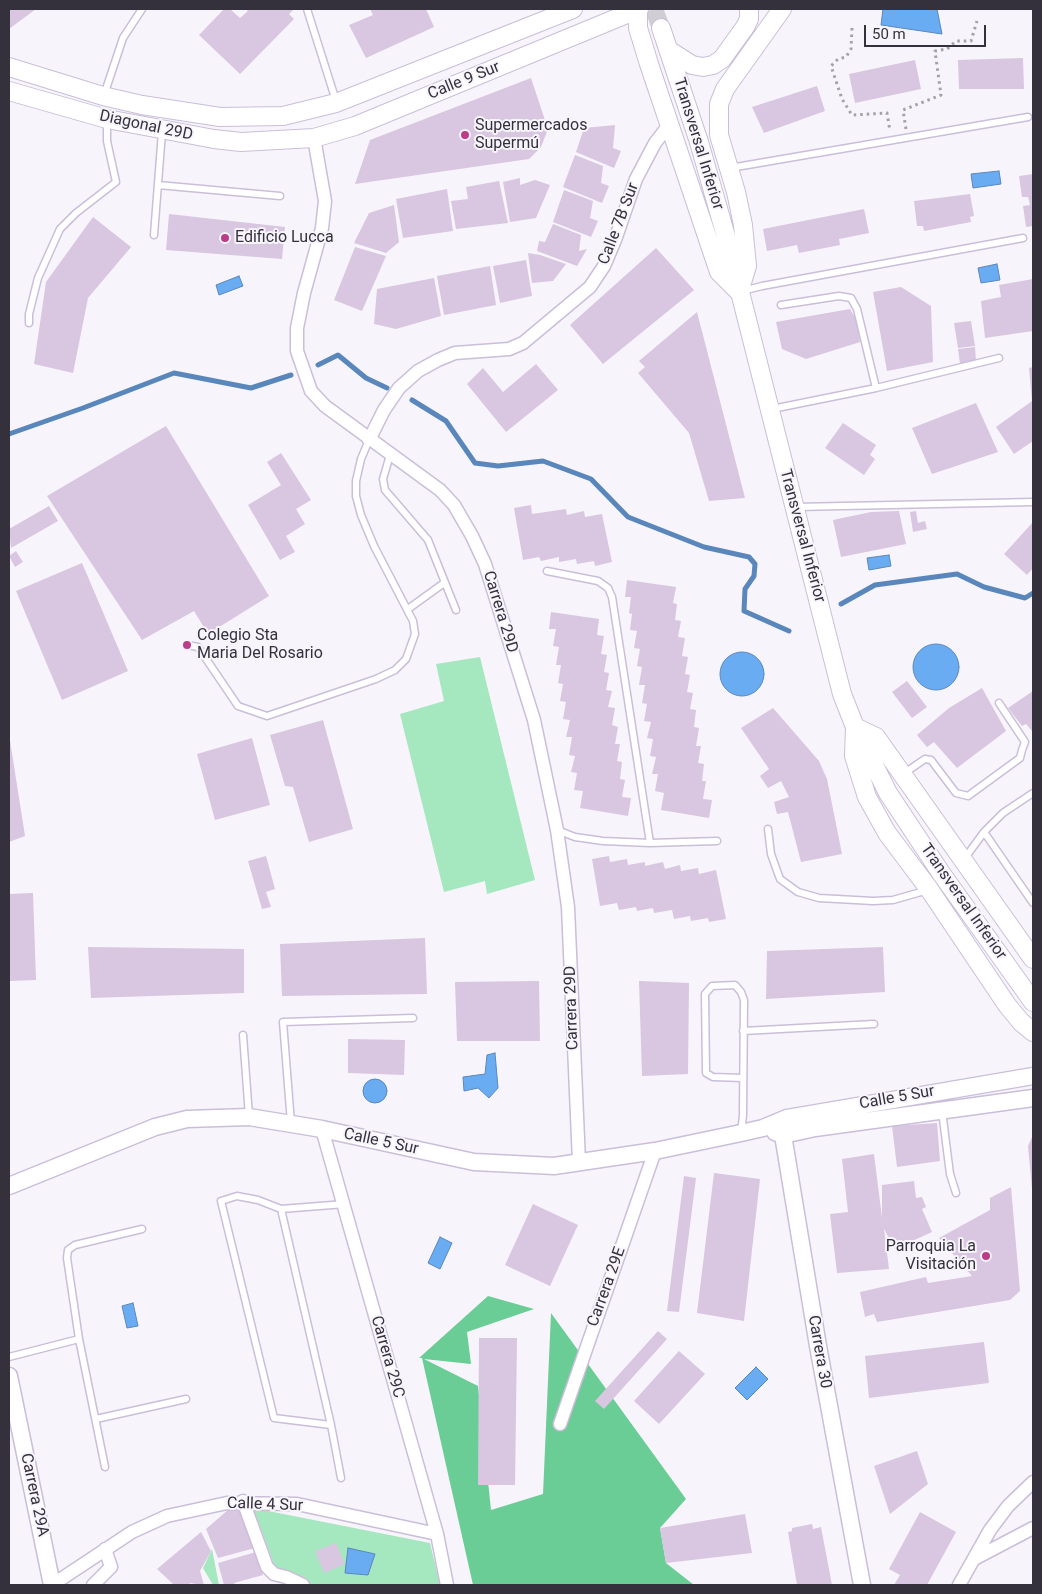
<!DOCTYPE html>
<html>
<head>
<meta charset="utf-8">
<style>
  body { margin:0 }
  #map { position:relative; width:1042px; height:1594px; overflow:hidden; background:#f7f5fb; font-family:Roboto,sans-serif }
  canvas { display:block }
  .frame { position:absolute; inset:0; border:10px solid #35313c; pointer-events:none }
  .scale { position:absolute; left:864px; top:25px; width:122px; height:22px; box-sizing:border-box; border:2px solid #35313c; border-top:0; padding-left:6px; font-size:15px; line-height:18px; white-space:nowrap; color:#35313c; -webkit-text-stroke:4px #f7f5fb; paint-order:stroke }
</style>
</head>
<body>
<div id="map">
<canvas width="1042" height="1594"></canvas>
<div class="frame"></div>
<div class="scale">50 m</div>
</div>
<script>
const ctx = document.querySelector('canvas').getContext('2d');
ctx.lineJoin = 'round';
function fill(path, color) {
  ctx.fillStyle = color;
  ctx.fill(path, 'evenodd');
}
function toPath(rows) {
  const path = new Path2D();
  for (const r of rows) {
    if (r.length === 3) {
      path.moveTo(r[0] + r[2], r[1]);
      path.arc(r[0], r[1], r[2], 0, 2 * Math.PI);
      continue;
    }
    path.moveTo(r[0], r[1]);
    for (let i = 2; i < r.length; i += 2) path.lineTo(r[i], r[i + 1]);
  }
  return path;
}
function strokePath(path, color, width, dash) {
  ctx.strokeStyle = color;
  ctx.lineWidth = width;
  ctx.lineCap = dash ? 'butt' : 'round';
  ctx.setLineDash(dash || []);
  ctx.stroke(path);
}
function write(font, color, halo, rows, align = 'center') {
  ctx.font = font + ' Roboto,sans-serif';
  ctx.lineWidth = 4;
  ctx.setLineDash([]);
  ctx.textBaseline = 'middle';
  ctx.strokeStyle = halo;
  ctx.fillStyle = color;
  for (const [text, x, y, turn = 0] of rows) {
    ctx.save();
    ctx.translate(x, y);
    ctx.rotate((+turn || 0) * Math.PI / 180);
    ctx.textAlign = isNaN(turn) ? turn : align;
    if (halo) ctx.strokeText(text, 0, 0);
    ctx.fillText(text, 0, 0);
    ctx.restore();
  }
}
fill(toPath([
  [480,657,535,880,487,894,485,881,444,892,400,714,444,701,436,664],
  [253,1508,430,1543,440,1585,311,1585,275,1567],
  [212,1549,219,1585,213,1585,203,1568]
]), '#a5e7bf');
fill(toPath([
  [488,1296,534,1309,467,1332,471,1364,424,1359,478,1386,491,1510,543,1494,551,1313,686,1499,660,1528,666,1563,694,1585,473,1585,422,1358,419,1358]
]), '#6acd95');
const water = toPath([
  [883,9,937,9,942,34,881,25,883,9],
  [999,171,1001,184,973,188,971,174,999,171],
  [997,264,1000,280,981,283,978,268,997,264],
  [239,276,243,286,219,295,216,285,239,276],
  [889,555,891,566,869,570,867,558,889,555],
  [936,667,23],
  [742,674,22],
  [495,1053,498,1088,489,1098,478,1088,464,1091,463,1077,485,1074,487,1055,495,1053],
  [375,1091,12],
  [440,1237,452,1243,440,1269,428,1263,440,1237],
  [133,1303,138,1326,127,1328,122,1306,133,1303],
  [756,1367,768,1379,747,1400,735,1388,756,1367],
  [348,1548,375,1554,368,1575,345,1573,348,1548]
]);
fill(water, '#6aacf2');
strokePath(water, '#5a87bb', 1);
strokePath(toPath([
  [318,365,338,355,366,378,387,388],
  [412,400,446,421,475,463,498,466,543,461,591,479,628,517,704,547,749,557,755,564,754,576,745,589,744,611,789,631],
  [9,434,83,408,174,373,251,388,291,375],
  [841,604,875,585,957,574,984,587,1025,598,1033,593]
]), '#5a87bb', 5);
fill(toPath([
  [9,9,36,9,9,29],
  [224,9,230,9,240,18,248,11,245,9,294,9,289,14,294,19,240,74,199,35],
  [370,9,426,9,434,27,366,58,349,25,373,15],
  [1023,58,1024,89,959,89,958,60],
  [915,60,921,89,855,103,849,74],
  [531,78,548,129,541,147,529,159,355,184,370,140],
  [817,86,825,111,764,133,752,107],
  [615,125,613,148,621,151,614,168,576,152,584,128],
  [575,155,603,166,601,183,609,186,602,203,563,187],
  [1033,174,1033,226,1026,227,1023,206,1030,205,1028,197,1022,197,1019,176],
  [520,178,520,185,535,180,550,185,536,218,510,222,503,182],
  [499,181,508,223,456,229,451,201,468,199,466,187],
  [447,189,453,231,403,238,396,199],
  [564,190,593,201,590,218,598,221,591,237,553,222],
  [970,194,974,216,970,217,971,222,924,231,923,226,917,226,914,201],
  [394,205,399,242,386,253,354,243,369,213],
  [864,209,869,233,839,239,840,245,799,253,797,245,767,251,763,229],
  [169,214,285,227,282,259,166,250],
  [93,217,131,247,88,298,73,373,34,364,46,282],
  [553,224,581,235,579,251,587,249,577,266,537,251,539,241,545,242],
  [355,247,386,256,362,311,334,300],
  [656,248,694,290,603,364,570,325],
  [528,253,540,255,566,264,553,281,532,283],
  [526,260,532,296,500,303,493,266],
  [490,266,496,305,444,315,437,276],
  [434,278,441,316,396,329,374,324,377,289],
  [1033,279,1033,331,985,338,981,301,1001,297,999,285],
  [901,287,931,306,933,362,887,371,873,292],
  [850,309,856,319,860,342,806,359,782,349,776,322],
  [697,312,745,498,709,501,689,433,638,373,645,367,639,361],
  [971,321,975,346,958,348,954,323],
  [975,347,976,361,960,364,958,349],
  [536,364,558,390,506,432,467,384,483,368,503,392],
  [1033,367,1033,441,1014,454,996,427,1032,401,1029,368],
  [976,403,998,452,932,474,912,428],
  [843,423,876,445,870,455,875,459,864,475,825,448],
  [166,426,269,596,208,634,194,611,142,640,47,496],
  [281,453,311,500,296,509,305,524,286,536,295,552,280,560,248,505,281,485,267,462],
  [531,505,532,514,566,509,567,515,584,511,585,517,602,514,612,562,595,566,594,561,577,564,576,559,559,562,559,557,541,561,539,557,523,560,514,508],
  [49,506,58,521,11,548,9,529],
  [899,511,906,544,841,557,833,520,871,512],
  [916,511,918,523,925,521,927,529,913,532,910,512],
  [1033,522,1033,568,1027,575,1004,554],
  [16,551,23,562,15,567,9,556],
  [82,563,128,671,62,700,16,591],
  [627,580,676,587,673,603,677,604,675,620,681,621,678,637,685,638,682,656,688,657,685,674,690,675,687,692,693,693,690,709,696,710,694,727,699,728,696,746,701,746,698,763,704,764,702,781,706,781,703,799,712,800,709,818,661,810,664,793,655,791,658,774,652,774,656,757,650,756,653,739,647,738,651,722,644,721,647,704,642,703,645,685,639,685,642,667,637,666,640,649,634,648,637,631,630,630,632,614,629,613,631,597,625,597],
  [551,612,599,619,597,635,604,636,601,654,607,655,604,672,609,673,606,690,612,691,608,707,615,708,612,725,618,727,615,744,620,744,617,761,622,762,620,779,625,780,622,797,631,798,628,816,580,808,583,791,574,790,577,773,571,772,575,756,569,755,572,737,566,737,570,720,563,719,566,702,560,701,563,684,558,683,561,665,556,665,559,647,553,646,556,629,549,629],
  [907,681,927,707,912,718,892,692],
  [982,688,1006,731,957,768,934,742,927,747,917,735,949,708],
  [1033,691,1033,732,1026,724,1022,726,1008,708],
  [773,708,819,761,827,779,842,854,801,862,788,812,777,814,774,802,789,797,781,781,768,788,760,776,769,769,741,728],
  [323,720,353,829,309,842,293,787,285,786,270,735],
  [9,734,25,836,9,842],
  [252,738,270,805,215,820,197,754],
  [266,856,275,889,266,892,271,907,262,909,248,861],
  [609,856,610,862,627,859,628,865,645,862,645,866,663,862,665,869,680,865,681,871,698,868,699,874,716,870,726,919,709,922,708,918,691,921,690,916,674,919,672,910,654,913,653,908,637,911,636,907,619,910,617,903,600,906,592,859],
  [33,893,36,980,9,981,9,894],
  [425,938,427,994,282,996,280,944],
  [88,947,244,949,244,993,91,998],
  [883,947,885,992,766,999,767,951],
  [539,981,540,1041,457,1041,455,982],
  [639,981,689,983,688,1074,642,1076],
  [348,1039,405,1040,404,1075,348,1073],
  [937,1123,940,1161,897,1167,892,1126],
  [1033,1135,1033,1189,1032,1189,1028,1146],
  [874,1154,882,1218,882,1185,914,1181,916,1198,922,1197,926,1207,922,1209,932,1232,895,1249,884,1229,889,1269,837,1273,830,1214,848,1212,842,1159],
  [714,1173,760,1179,744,1321,697,1313],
  [684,1176,696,1178,679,1312,667,1311],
  [1011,1187,1020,1291,1010,1300,877,1322,874,1314,865,1317,860,1292,926,1277,928,1283,972,1276,939,1238,990,1210,990,1198],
  [533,1204,578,1225,550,1286,505,1265],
  [658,1331,667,1339,604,1409,595,1401],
  [479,1338,517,1338,515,1485,478,1485],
  [984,1342,989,1383,869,1398,865,1356],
  [679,1351,705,1374,659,1424,634,1401],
  [917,1451,928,1484,890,1514,874,1466],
  [238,1507,255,1548,218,1558,206,1529,229,1509],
  [920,1512,956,1532,927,1585,894,1585,900,1575,889,1569],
  [745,1514,752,1553,666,1563,660,1528],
  [812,1524,813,1529,821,1527,832,1585,797,1585,788,1532,792,1531,792,1528],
  [201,1532,211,1551,200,1571,204,1585,190,1583,189,1585,174,1585,157,1569],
  [336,1543,345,1564,324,1573,315,1551],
  [256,1552,263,1575,234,1583,235,1585,224,1585,218,1563]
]), '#d9c6e0');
strokePath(toPath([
  [654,9,661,28]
]), '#d0ced5', 18, [18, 9]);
const service = toPath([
  [307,9,336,101],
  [104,95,123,38,142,9],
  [730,168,1028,117],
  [158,185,280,196],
  [154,235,162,132],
  [742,291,762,286,1023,238],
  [781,305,839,296,851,298,857,309,876,388],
  [29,323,29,314,38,278,60,229,76,213,116,182,107,141,107,120],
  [772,409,876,388,999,358],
  [390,455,383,479,385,490,428,540,456,610],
  [796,507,1033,502],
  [547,571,598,581,608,588,612,597,650,843],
  [408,609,444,583],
  [187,645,198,647,238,706,267,716,376,679,395,670,406,659,415,634,413,621,374,546,361,515,356,496,356,481,361,459,369,440],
  [903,774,925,759,931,760,956,793,968,796,1020,758,1022,750,1025,742,999,703],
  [768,829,771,854,780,879,798,892,819,898,873,901,893,900,928,890],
  [557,830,575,837,603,841,650,843,717,841],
  [984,832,1033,903],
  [965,858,984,832,1003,813,1033,793],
  [743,1031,874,1024],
  [243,1035,249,1116],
  [942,1111,950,1174,956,1193],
  [291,1123,283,1022,413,1018],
  [741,1133,743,1115,744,1000,741,992,735,985,712,986,705,994,706,1073,713,1077,743,1078],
  [281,1209,331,1425,341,1478],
  [9,1357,79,1339],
  [96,1419,186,1399],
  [331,1425,274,1418,221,1201,237,1196,258,1200,281,1209,345,1204],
  [105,1467,79,1339,67,1258,68,1250,75,1245,142,1229]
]);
const minor = toPath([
  [314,138,325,201,322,228,304,293,297,328,297,351,311,391,325,406,440,490,454,505,472,536,485,564,534,720,557,830,568,907,579,1162],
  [369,440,384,410,399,388,418,371,438,360,455,353,509,349,523,343,590,287,604,266,615,240,636,179,655,143,669,125],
  [322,1129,437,1534,447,1585],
  [560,1424,655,1151],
  [243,1501,267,1567,274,1574,286,1577,303,1585],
  [974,1559,1033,1528],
  [52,1585,132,1532,167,1516,227,1503,297,1504,437,1534],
  [93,1585,111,1567,105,1549],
  [959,1585,990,1530,1008,1506,1033,1482]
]);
const tertiary = toPath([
  [787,1118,783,1135,818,1346,862,1585],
  [775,1132,783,1135,815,1128,1033,1098],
  [9,1186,155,1127,187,1119,249,1117,322,1129,474,1162,554,1166,655,1151,741,1133,763,1128,787,1118,1033,1076],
  [9,1376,52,1585]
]);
const secondary = toPath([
  [638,9,638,28,649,64,719,272,739,292],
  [661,28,699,142,725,233,842,694,855,727,888,793,941,873,1033,1002],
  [670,51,692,65,703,67,713,65,722,59,745,27,749,19,749,9],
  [9,67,103,96,142,105,220,117,283,116,336,103,573,9],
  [9,91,107,119,214,139,241,142,314,138,355,126,639,9],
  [740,289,747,266,743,225,736,192,719,135,719,104,725,89,782,9],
  [1033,959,876,737,855,727,854,756,867,797,887,833,929,889,1007,1005,1021,1022,1033,1032]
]);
strokePath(service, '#cabeda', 9);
strokePath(minor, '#cabeda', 15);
strokePath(tertiary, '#cabeda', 19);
strokePath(secondary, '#cabeda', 20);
strokePath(toPath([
  [852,28,851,49,846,57,838,59,831,66,842,99,852,115,887,113,890,131],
  [906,129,903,110,941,95,935,51,947,49,956,41,971,41,977,21]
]), '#a4a1a9', 3, [2.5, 4]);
strokePath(service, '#fff', 6);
strokePath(minor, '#fff', 12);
strokePath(tertiary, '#fff', 16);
strokePath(secondary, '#fff', 18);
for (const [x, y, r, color] of [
  [465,135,5,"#bb3c88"],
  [225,238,5,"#bb3c88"],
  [187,645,5,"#bb3c88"],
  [986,1256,5,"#bb3c88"]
]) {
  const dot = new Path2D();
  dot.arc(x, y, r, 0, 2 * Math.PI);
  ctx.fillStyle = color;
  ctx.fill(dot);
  strokePath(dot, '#f7f5fb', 2);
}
write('16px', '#35313c', '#f7f5fb', [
  ["Calle 9 Sur",464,81,-22],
  ["Diagonal 29D",146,126,12],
  ["Transversal Inferior",698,144,73],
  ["Calle 7B Sur",619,224,-69],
  ["Transversal Inferior",802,536,75],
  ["Carrera 29D",500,612,73],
  ["Transversal Inferior",963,902,55],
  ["Carrera 29D",572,1008,-92],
  ["Calle 5 Sur",897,1098,-10],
  ["Calle 5 Sur",381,1142,12],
  ["Carrera 29E",607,1287,-70],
  ["Carrera 30",819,1352,80],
  ["Carrera 29C",387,1357,74],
  ["Carrera 29A",34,1495,78],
  ["Calle 4 Sur",265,1505,2]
]);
write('16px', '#35313c', '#f7f5fb', [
  ["Supermercados",475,126],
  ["Supermú",475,144],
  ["Edificio Lucca",235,238],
  ["Colegio Sta",197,636],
  ["Maria Del Rosario",197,654],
  ["Parroquia La",976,1247,"right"],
  ["Visitación",976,1265,"right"]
], 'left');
</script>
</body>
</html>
